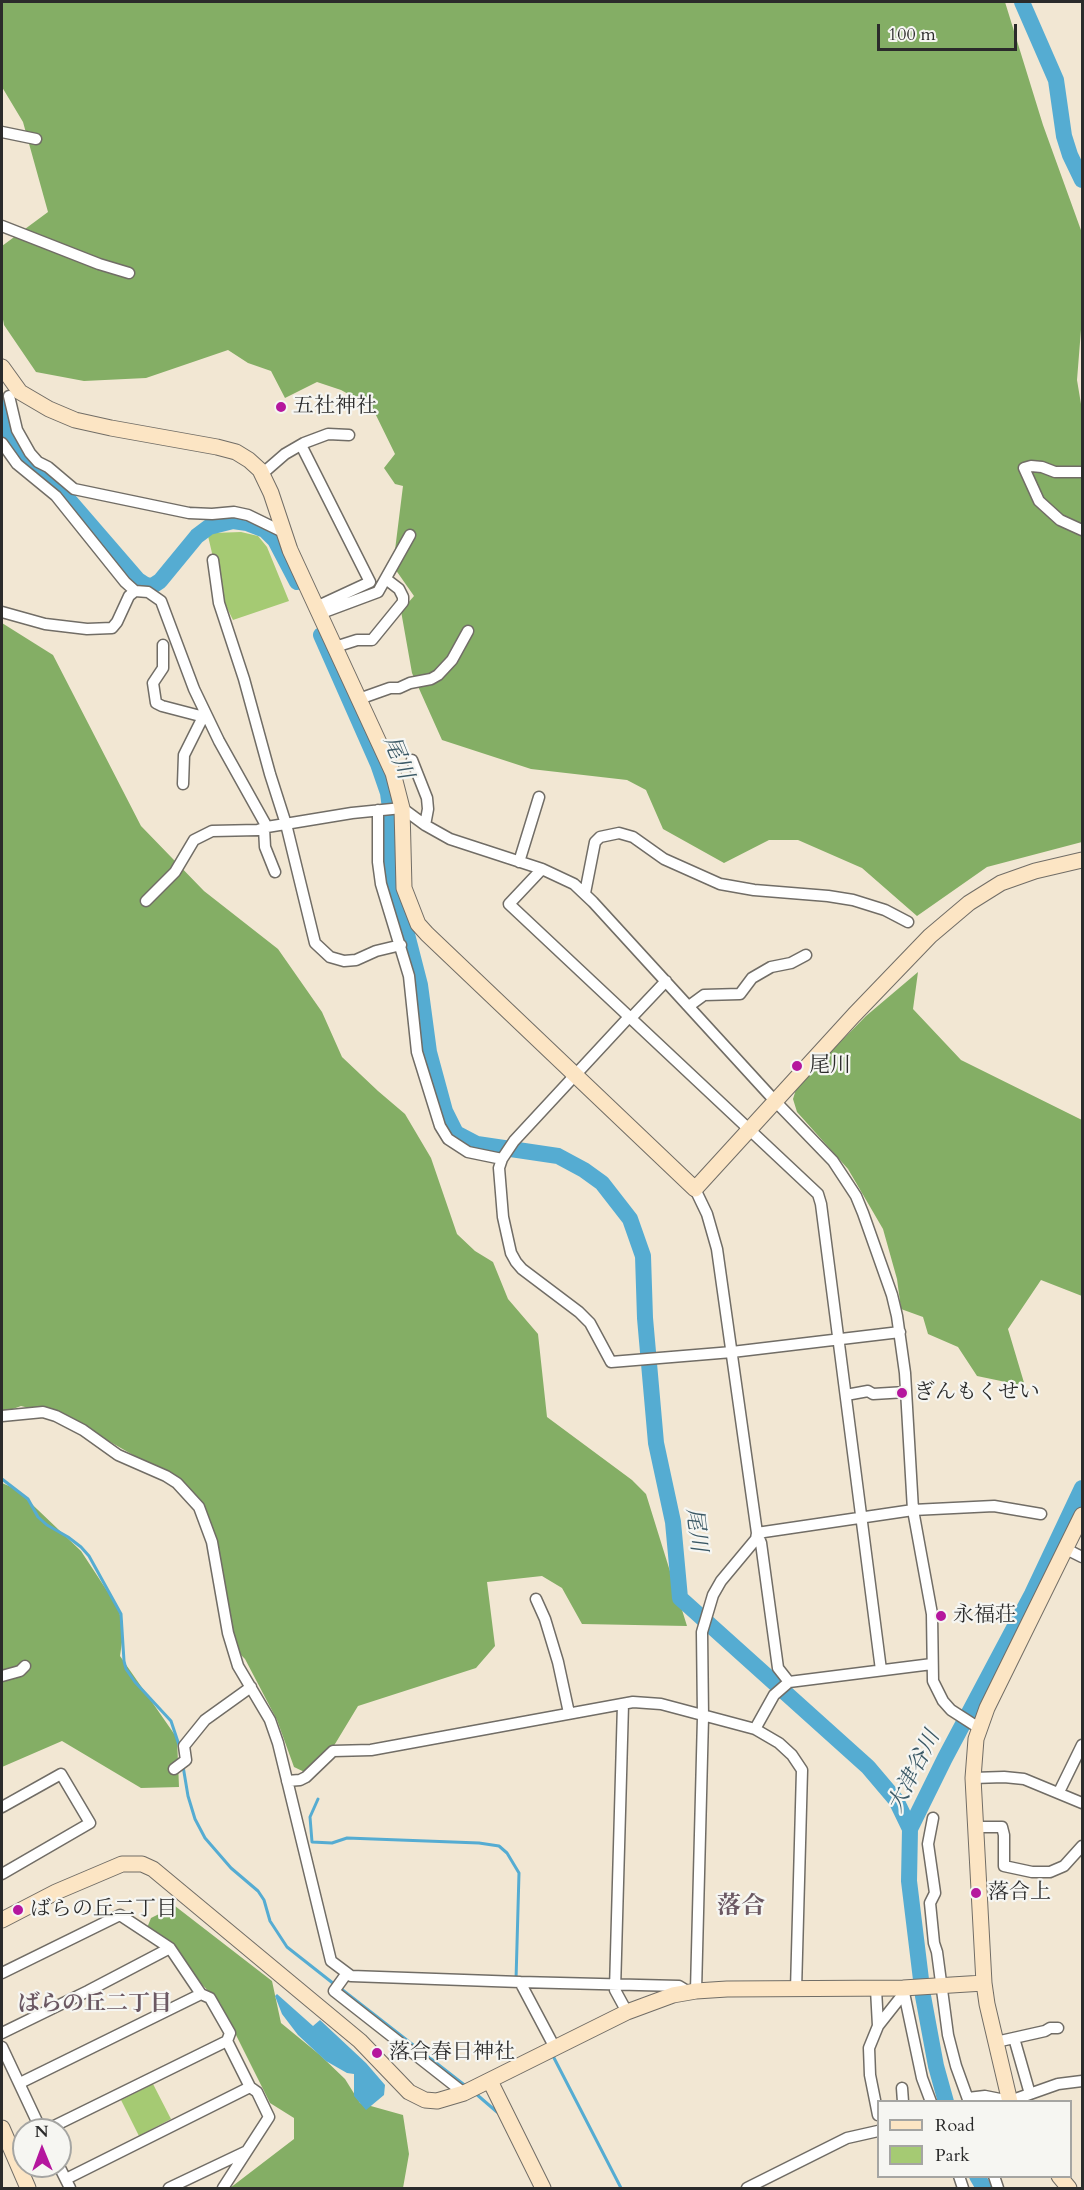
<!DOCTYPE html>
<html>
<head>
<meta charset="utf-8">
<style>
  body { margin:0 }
  #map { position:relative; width:1084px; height:2190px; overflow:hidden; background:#f2e7d3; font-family:Cardo,serif }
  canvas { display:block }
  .frame { position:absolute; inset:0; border:3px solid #2b2b2b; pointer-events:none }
  .legend { position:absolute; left:877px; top:2100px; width:195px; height:78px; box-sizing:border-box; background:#f6f6f2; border:2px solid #a5a5a2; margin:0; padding:8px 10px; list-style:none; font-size:18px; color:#2b2b2b }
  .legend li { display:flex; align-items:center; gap:12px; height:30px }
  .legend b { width:30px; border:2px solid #a5a5a2 }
  .north { position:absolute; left:12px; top:2118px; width:60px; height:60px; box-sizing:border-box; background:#f6f6f2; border:2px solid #a5a5a2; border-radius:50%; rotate:359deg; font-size:16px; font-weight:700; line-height:24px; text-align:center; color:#2b2b2b }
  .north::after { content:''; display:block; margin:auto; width:21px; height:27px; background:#b5179e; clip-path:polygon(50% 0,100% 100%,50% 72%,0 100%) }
  .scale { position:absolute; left:877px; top:24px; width:140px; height:27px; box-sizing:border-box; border:3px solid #2b2b2b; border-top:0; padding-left:8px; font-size:18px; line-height:21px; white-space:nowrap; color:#2b2b2b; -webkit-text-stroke:4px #f6f6f2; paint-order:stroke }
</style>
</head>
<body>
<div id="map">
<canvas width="1084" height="2190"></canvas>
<div class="frame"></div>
<ul class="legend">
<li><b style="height:8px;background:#fce5c4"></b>Road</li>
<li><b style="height:16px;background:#a5ca73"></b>Park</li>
</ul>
<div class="north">N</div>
<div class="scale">100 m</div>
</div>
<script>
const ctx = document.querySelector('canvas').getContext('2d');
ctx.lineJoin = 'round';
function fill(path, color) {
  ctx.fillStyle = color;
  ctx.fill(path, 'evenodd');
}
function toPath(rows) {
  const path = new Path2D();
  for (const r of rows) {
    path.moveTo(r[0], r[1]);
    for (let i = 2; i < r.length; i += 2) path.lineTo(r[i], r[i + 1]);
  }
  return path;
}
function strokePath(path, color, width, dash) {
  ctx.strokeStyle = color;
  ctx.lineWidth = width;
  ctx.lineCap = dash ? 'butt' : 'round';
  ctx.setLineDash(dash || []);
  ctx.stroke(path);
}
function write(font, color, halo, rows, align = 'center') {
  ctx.font = font + ' Cardo,"Noto Serif JP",serif';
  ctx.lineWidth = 4.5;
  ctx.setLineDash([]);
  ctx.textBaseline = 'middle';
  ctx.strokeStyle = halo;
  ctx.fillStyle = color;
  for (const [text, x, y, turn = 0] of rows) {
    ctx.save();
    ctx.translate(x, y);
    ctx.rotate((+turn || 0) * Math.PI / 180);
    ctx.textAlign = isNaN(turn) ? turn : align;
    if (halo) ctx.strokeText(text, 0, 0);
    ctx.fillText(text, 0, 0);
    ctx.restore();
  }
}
fill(toPath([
  [241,532,258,536,267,547,289,601,233,620,223,600,208,536,213,533],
  [153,2084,171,2119,139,2136,121,2100]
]), '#a5ca73');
fill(toPath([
  [2,2,1005,2,1043,125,1082,233,1082,317,1077,380,1082,410,1082,842,987,867,917,916,862,868,798,840,769,840,724,863,663,829,646,790,627,780,531,769,442,740,412,673,401,611,414,596,393,566,403,486,395,484,384,468,395,454,372,407,341,390,317,382,285,398,271,371,248,363,228,350,146,378,84,381,36,372,4,325,2,314,2,246,48,212,23,122,2,87],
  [2,623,53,655,141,826,204,891,278,949,322,1012,342,1057,378,1091,405,1114,431,1158,457,1234,475,1251,493,1262,508,1299,538,1334,547,1417,632,1480,646,1494,687,1626,582,1624,562,1588,542,1576,487,1582,495,1646,476,1668,358,1706,315,1777,294,1767,277,1720,245,1659,224,1638,223,1601,203,1503,149,1464,68,1418,21,1406,2,1413],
  [918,972,913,1009,961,1060,1082,1120,1082,1296,1041,1280,1008,1329,1025,1386,977,1376,958,1347,928,1334,923,1317,901,1309,897,1279,883,1229,848,1169,797,1112,793,1099,797,1086,866,1016],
  [2,1483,16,1489,81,1551,119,1609,123,1635,120,1656,177,1738,179,1787,141,1788,62,1741,2,1767],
  [175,1906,272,1981,281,2023,320,2055,345,2079,360,2103,403,2115,409,2154,403,2188,230,2188,294,2139,294,2118,270,2103,220,2003,147,1928,151,1918]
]), '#84ae65');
fill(toPath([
  [277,1994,313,2026,320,2020,366,2063,385,2085,384,2095,366,2110,354,2096,354,2074,347,2073,326,2061,298,2035,282,2014,275,1996]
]), '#55acd2');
strokePath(toPath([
  [2,1479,28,1499,38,1517,47,1525,68,1537,81,1547,89,1556,121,1614,124,1661,126,1669,135,1682,171,1721,180,1748],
  [183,1766,188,1796,195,1819,205,1838,231,1868,258,1891,264,1900,270,1921,287,1947,334,1984],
  [318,1799,310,1817,312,1842,332,1843,347,1838,479,1843,499,1846,507,1853,519,1873,516,1980],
  [340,1988,467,2087],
  [553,2056,621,2188],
  [475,2093,497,2112]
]), '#55acd2', 3);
strokePath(toPath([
  [1022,2,1056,80,1064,136,1070,155,1082,180],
  [2,403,8,433,14,448,31,465,55,484,138,580,147,586,154,585,160,581,197,536,209,527,233,521,247,523,265,530,275,540,297,582],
  [321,635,378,764,388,793,391,816,390,868,420,985,429,1052,445,1111,456,1133,477,1144,558,1156,584,1170,602,1183,630,1219,643,1256,645,1318,656,1443,673,1522,680,1598,868,1767,896,1800,910,1829],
  [946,2102,936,2066,923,1996,909,1881,910,1829,945,1758,1032,1594,1082,1488],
  [977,2176,984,2188]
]), '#55acd2', 16);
const street = toPath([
  [2,132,36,139],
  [2,226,99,264,129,273],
  [9,396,17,430,30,453,38,462,48,467,74,489,189,513,212,514,234,512,248,515,283,532],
  [2,443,17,464,56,496,125,582,135,591,148,592,161,601,194,689,219,741,267,827,352,813,402,808,425,825,450,839,542,869,574,884,593,902,775,1101,833,1161,856,1196,863,1213,892,1295,897,1316,905,1373,913,1510,932,1614,933,1681,943,1701,951,1710,979,1728],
  [301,445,370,582,316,607],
  [1082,472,1055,472,1042,467,1031,466,1024,468,1039,501,1060,520,1082,530],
  [262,474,285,454,304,443,328,434,349,435],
  [213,560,219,603,244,679,270,774,286,824,315,943,330,957,344,961,356,960,376,951,401,945],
  [2,612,45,624,87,629,112,628,117,622,129,596,135,591],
  [319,614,378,592,410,535],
  [163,645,163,668,153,683,156,703,162,706,208,718],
  [335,647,357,640,372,640,403,602,403,597,399,589,386,579],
  [359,699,390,688,399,688,410,683,431,679,438,675,452,660,468,631],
  [412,760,427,798,428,809,425,825],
  [183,784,184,755,203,717],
  [378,810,378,862,381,884,409,976,417,1052,440,1126,448,1139,468,1152,502,1159],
  [264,828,265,847,275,872],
  [519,862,539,797],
  [542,869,509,904,818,1194,821,1204,881,1670],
  [585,893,595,842,600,837,619,833,633,837,664,859,720,884,754,890,828,896,853,900,885,910,908,922],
  [146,901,175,872,194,840,212,831,258,830,267,827],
  [689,1006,704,995,740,994,752,978,771,967,791,963,806,955],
  [629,1017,514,1141,502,1159,499,1168,503,1217,511,1253,516,1262,522,1269,579,1312,590,1323,611,1362,732,1352,900,1332],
  [631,1018,666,981],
  [695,1189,707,1214,717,1249,757,1533,756,1539,721,1581,713,1595,702,1632,703,1717,696,1991],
  [846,1395,868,1391,873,1394,906,1392],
  [2,1416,43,1412,56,1416,83,1430,118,1455,166,1476,177,1483,199,1507,212,1542,228,1633,238,1666,270,1720,278,1743,331,1961,351,1976,520,1982,555,2048],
  [1066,1549,1082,1557],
  [536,1599,545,1619,558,1662,569,1713],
  [2,1676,20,1671,25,1666],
  [789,1682,778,1668,761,1543,757,1533,913,1510,994,1506,1041,1514],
  [623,1704,615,1990,627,2012],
  [755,1729,774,1695,789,1682,932,1664],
  [174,1769,186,1760,184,1746,205,1720,251,1687],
  [973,1778,1004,1777,1024,1779,1082,1803],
  [287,1781,300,1780,306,1777,333,1751,371,1750,633,1702,661,1704,755,1729,779,1743,792,1755,802,1770,796,1990],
  [1059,1792,1082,1745],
  [2,1807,61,1774,90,1823,2,1874],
  [933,1818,928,1844,935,1893,930,1903,934,1943,937,1952,948,2035,956,2066,969,2102],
  [975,1827,1002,1827,1004,1835,1004,1866,1032,1872,1050,1872,1064,1866,1082,1846],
  [2,1973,120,1915,170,1948,201,1994,210,1998,230,2033,227,2041,250,2087,257,2092,269,2117,223,2188],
  [347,1973,334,1991,464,2093],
  [520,1982,679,1986,689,1992],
  [903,1988,922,2078,931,2102],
  [876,1989,878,2026,869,2048,870,2075,878,2115],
  [878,2026,904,1993],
  [2,2033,88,1991,170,1948],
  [1014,2038,1030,2094],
  [996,2042,1045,2031,1050,2028,1058,2028],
  [2,2047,41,2130],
  [20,2083,201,1994],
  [902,2088,903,2102],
  [968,2098,985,2096,1010,2101,1058,2084,1082,2081],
  [46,2130,227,2041],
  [10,2146,24,2140],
  [59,2166,70,2188],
  [959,2176,963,2188],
  [994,2176,998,2188],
  [66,2179,250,2087],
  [169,2188,247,2151],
  [747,2188,847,2138,878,2131]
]);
const secondary = toPath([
  [2,367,20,392,49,409,75,420,111,428,217,447,236,452,249,460,260,470,271,493,290,550,393,773,402,808,404,888,418,924,427,934,695,1189,854,1015,930,936,969,903,1001,883,1035,871,1082,860],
  [2,1920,56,1892,122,1864,142,1864,153,1869,360,2041,409,2092,425,2100,437,2101,464,2093,627,2012,673,1995,696,1991,727,1989,903,1988,984,1983],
  [490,2081,543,2188],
  [1010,2102,987,2004,984,1983,973,1778,976,1739,987,1708,1082,1515],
  [2,2128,28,2188],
  [1059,2176,1069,2188]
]);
strokePath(street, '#716d66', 13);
strokePath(secondary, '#716d66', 17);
strokePath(street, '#fff', 10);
strokePath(secondary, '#fce5c4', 15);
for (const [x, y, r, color] of [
  [281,407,6,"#b5179e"],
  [797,1066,6,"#b5179e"],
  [902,1393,6,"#b5179e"],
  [941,1616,6,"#b5179e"],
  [976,1893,6,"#b5179e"],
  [18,1910,6,"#b5179e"],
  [377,2053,6,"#b5179e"]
]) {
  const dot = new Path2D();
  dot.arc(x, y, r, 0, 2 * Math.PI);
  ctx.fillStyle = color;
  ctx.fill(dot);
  strokePath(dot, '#f6f6f2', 2);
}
write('21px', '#2b2b2b', '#f6f6f2', [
  ["五社神社",293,407],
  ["尾川",809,1066],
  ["ぎんもくせい",914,1393],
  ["永福荘",953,1616],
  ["落合上",988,1893],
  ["ばらの丘二丁目",30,1910],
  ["落合春日神社",389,2053]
], 'left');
write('italic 22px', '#3a5865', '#f6f6f2', [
  ["尾川",397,758,68],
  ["尾川",695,1530,83],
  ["大津谷川",915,1772,-63]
]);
write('bold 22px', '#6b5862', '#f6f6f2', [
  ["ばらの丘二丁目",95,2005]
]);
write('bold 24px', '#6b5862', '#f6f6f2', [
  ["落合",741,1907]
]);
</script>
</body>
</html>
